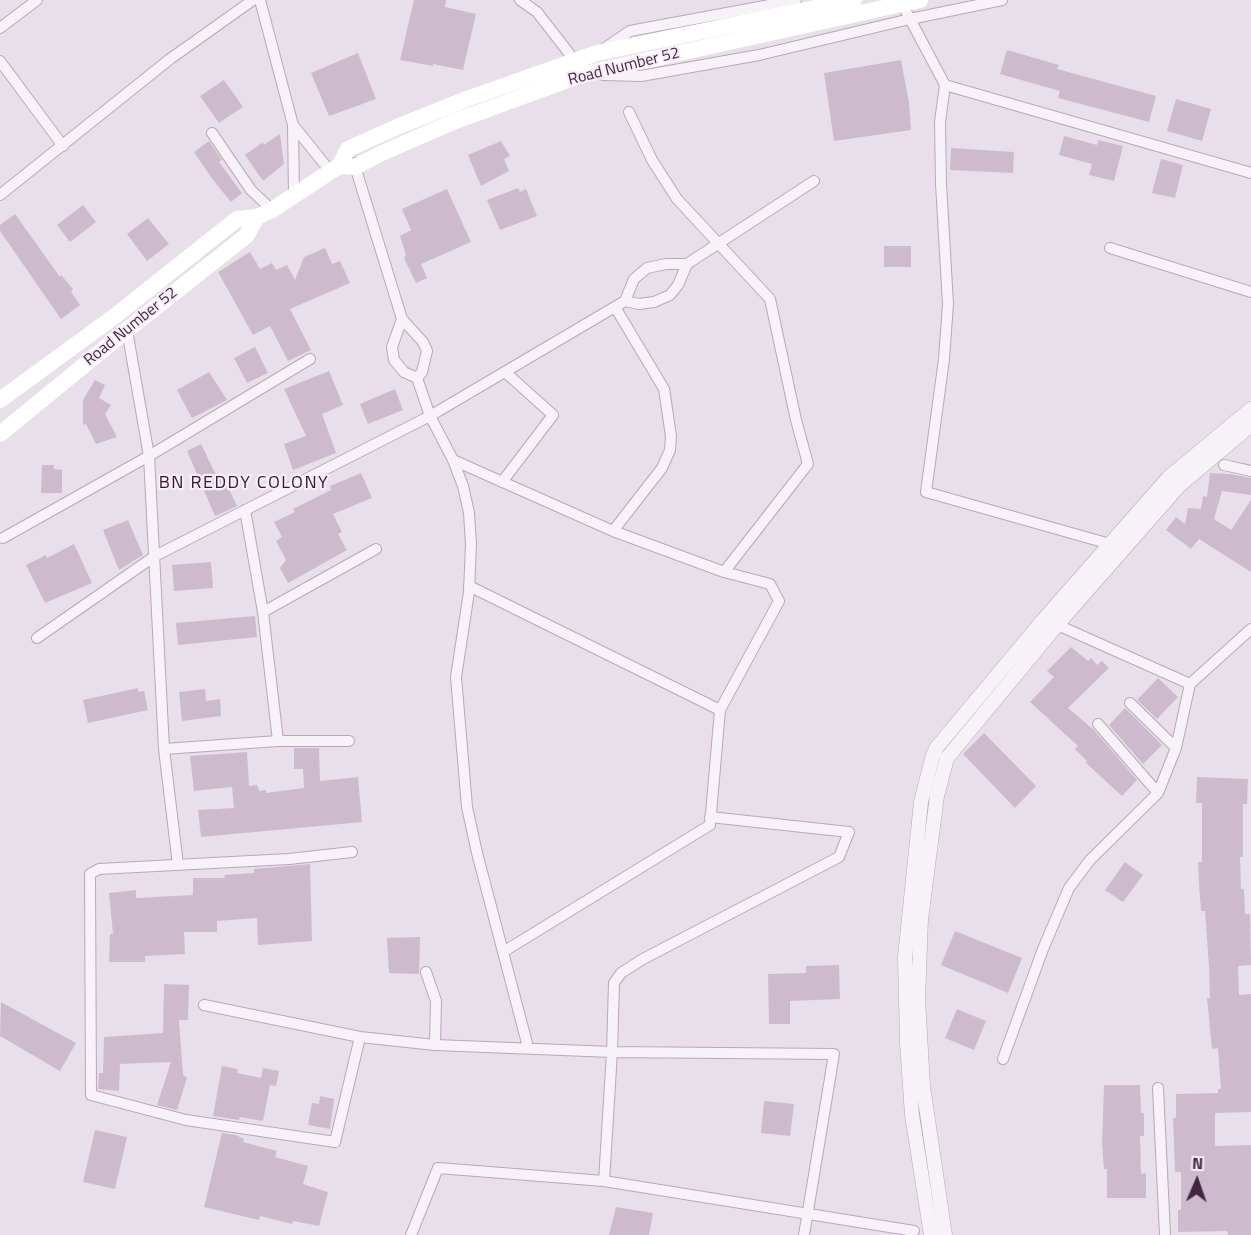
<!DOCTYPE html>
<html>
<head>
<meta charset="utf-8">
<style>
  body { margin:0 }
  #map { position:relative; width:1251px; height:1235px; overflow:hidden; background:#e9dfea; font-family:"Titillium Web",sans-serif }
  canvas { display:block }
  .north { position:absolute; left:1167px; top:1151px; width:60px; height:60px; -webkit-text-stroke:4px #f7eef7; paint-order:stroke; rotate:2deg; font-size:16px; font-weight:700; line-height:24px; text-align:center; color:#422642 }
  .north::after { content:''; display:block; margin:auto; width:21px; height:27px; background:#422642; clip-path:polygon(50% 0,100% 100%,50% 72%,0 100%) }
</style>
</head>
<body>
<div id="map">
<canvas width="1251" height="1235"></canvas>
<div class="north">N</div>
</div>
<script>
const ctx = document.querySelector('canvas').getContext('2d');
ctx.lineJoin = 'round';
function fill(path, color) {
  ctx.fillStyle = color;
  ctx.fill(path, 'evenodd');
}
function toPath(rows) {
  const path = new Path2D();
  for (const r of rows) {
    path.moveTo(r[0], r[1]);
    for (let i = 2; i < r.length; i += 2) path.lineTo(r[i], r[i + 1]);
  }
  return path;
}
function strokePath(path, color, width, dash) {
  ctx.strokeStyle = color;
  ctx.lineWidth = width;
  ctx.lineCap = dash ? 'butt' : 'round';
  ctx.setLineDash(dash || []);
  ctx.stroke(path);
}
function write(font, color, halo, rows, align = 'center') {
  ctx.font = font + ' "Titillium Web",sans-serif';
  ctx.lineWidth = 4.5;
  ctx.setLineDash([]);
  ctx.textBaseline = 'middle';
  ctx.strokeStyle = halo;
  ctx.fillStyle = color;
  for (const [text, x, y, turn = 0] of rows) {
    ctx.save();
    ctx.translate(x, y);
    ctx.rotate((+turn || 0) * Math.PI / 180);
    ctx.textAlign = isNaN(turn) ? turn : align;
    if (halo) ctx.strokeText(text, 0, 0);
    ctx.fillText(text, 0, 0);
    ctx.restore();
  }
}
fill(toPath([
  [414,0,446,0,445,7,476,14,463,70,433,64,433,66,400,60],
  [1007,50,1059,65,1057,69,1156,96,1149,122,1058,98,1060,91,1000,74],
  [358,53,376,99,329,116,311,73],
  [901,60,909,103,911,130,834,141,824,73],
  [224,80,243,107,219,123,200,96],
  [1176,99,1211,109,1202,141,1167,131],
  [280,134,284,164,263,181,245,155,263,142,264,145],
  [1064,136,1097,145,1098,140,1123,146,1114,181,1089,175,1092,164,1059,155],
  [209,141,222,160,219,162,242,193,231,202,213,180,194,152],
  [501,141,510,156,504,159,509,171,481,186,468,155],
  [951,148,1014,152,1013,173,950,170],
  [1161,159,1183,165,1175,198,1152,193],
  [518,188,520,192,526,189,537,216,500,230,487,200],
  [447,189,471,242,421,264,427,278,416,283,404,258,406,255,400,236,411,230,402,209],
  [83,205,96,222,70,242,57,225],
  [15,214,60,277,61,275,73,289,71,292,80,305,61,319,0,231,0,225],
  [148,218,169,244,147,261,127,234],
  [884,246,911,246,911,267,884,267],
  [325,248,332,264,340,261,350,283,290,309,311,350,288,361,270,326,253,335,218,272,250,252,260,269,272,263,276,270,287,265,295,280,304,257],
  [255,347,268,373,247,383,234,358],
  [329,371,343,405,322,414,336,453,293,470,284,444,306,436,284,389],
  [209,372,227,400,192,418,177,390],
  [95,380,105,385,99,398,111,405,105,414,117,437,96,444,86,424,83,425,83,400],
  [395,389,403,410,368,424,360,404],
  [201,444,217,477,222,474,237,506,215,516,187,451],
  [42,465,54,465,54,469,62,470,62,493,41,493],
  [361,473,372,498,333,514,342,532,338,534,347,550,288,583,280,568,286,560,276,541,282,537,274,522,295,512,293,509,331,490,330,486],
  [1210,473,1230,474,1251,478,1251,495,1222,491,1214,519,1231,530,1251,500,1251,572,1199,539,1191,549,1166,530,1176,517,1185,524,1188,508,1201,509,1203,496,1207,497],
  [128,520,143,555,119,570,103,530],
  [74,544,92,583,45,603,26,565,46,555,47,558],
  [211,562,213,588,174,591,172,565],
  [255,616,257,637,178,645,176,623],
  [1071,647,1088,661,1091,658,1097,665,1102,661,1109,668,1068,708,1094,730,1137,780,1122,796,1086,763,1087,761,1075,749,1078,746,1030,702,1054,677,1047,671],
  [1158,678,1178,697,1157,719,1137,700],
  [138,688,138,692,144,691,148,710,88,723,83,700],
  [205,689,206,701,220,699,221,716,182,721,179,692],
  [1125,708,1162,745,1143,764,1109,725],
  [984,733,1036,786,1015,808,963,754],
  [294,748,319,748,320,781,358,777,362,822,201,837,198,810,234,808,232,787,194,791,190,756,247,752,249,786,257,785,259,791,266,790,266,793,304,788,303,769,294,769],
  [1197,777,1248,779,1247,804,1243,804,1243,857,1240,857,1241,889,1244,889,1245,914,1250,914,1251,965,1238,966,1239,995,1251,994,1251,1112,1215,1113,1215,1146,1251,1145,1251,1235,1228,1235,1227,1231,1178,1232,1178,1210,1181,1210,1181,1172,1175,1172,1173,1118,1176,1118,1176,1094,1218,1093,1218,1089,1221,1089,1218,1048,1212,1049,1207,998,1210,998,1209,966,1205,911,1201,911,1199,883,1198,862,1202,862,1202,803,1196,803],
  [1125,862,1143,875,1123,902,1105,890],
  [310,864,312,941,258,945,257,918,217,921,217,932,184,932,185,954,145,956,145,962,109,962,110,934,113,934,109,893,136,890,136,898,193,895,193,878,225,878,224,875,254,873,254,869],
  [955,931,1022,958,1008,993,941,965],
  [420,937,419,974,389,973,387,938],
  [839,965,840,999,790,1001,790,1024,769,1024,768,974,806,973,806,966],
  [164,984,189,985,188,1020,179,1020,183,1075,187,1078,177,1110,157,1105,171,1062,120,1064,119,1091,98,1089,99,1073,103,1073,104,1037,163,1033],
  [1,1002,76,1043,60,1071,0,1036],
  [957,1009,986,1021,974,1050,945,1038],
  [222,1066,238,1069,237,1073,261,1078,263,1068,279,1071,276,1086,270,1085,263,1121,240,1117,239,1120,213,1116],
  [1104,1085,1140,1085,1141,1113,1144,1113,1144,1136,1140,1136,1141,1174,1146,1173,1146,1198,1107,1198,1107,1169,1104,1169,1102,1144],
  [320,1096,334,1099,330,1129,308,1125,312,1103,319,1104],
  [764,1101,794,1104,790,1136,761,1133],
  [95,1130,127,1137,115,1189,83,1182],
  [222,1133,236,1135,244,1139,243,1142,277,1151,275,1157,308,1166,303,1184,328,1192,319,1226,293,1221,292,1224,260,1216,259,1220,204,1207],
  [616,1207,653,1213,649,1235,609,1235]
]), '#cdbbcd');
const minor = toPath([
  [260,0,293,125,294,195],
  [520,0,537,12,575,61],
  [900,0,945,85,940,122,941,184,948,304,944,359,926,492,1110,544],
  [0,28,37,0],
  [605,48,630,31,796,0],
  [0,61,63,146],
  [603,75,641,76,759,55,910,19,1002,0],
  [945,85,1251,173],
  [629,112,652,160,677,199,770,299,796,420,808,464,724,572],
  [293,125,330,171],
  [212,133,251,190,272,210],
  [354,163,402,319,423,342,427,351,422,372,417,378],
  [0,195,170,59,253,0],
  [1110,248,1251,292],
  [625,301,634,279,647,268,666,264,687,264],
  [402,319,392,347,394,360,404,372,417,378,430,416,453,460,463,486,469,513,471,544,469,592,456,677,467,807,477,853,528,1047],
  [127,330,149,456,164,749,178,865],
  [453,460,613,531,724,572,770,584,779,601,720,710,710,825,503,952],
  [1224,465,1251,471],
  [502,482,553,415,505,372],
  [245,510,263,612,278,741],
  [613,531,662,468,670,450,671,436,664,389,615,307],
  [3,538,149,456,310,359],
  [469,586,720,710],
  [263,612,376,549],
  [37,638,155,556,430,416,625,301,639,304,654,302,670,295,678,285,687,264,814,181],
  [1190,684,1251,629],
  [1130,703,1176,748],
  [1098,724,1158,793],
  [164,749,278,741,349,741],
  [352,852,289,859,99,869,90,874,91,1095,186,1120,335,1142,360,1037],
  [426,972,436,1001,435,1045],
  [204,1005,360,1037,435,1045,612,1052,834,1054,804,1235],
  [1003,1059,1043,949,1069,888,1090,860,1158,793,1176,748,1190,684,1053,623],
  [1158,1088,1165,1235],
  [604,1181,612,1052,614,983,621,973,643,959,839,857,849,832,710,817],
  [411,1235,438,1168,604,1181,914,1231]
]);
const tertiary = toPath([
  [931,1235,912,1115,907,1043,905,957,921,802,933,755,937,747,1044,619,1168,478,1251,409],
  [945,1235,923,1086,918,1000,921,919,937,796,947,758,1057,625,1179,486,1251,425]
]);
strokePath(minor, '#b7a8b8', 12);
strokePath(tertiary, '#b7a8b8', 15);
strokePath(minor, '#f7f2f7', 10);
strokePath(tertiary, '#f7f2f7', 14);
strokePath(toPath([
  [339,166,348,149,397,127,467,99,597,53,854,0],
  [0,400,115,316,237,219,257,217,272,210,339,166,355,167,382,153,453,122,584,74,634,63],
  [0,434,127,330,246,236,257,217]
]), '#fff', 16);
strokePath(toPath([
  [634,63,920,0]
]), '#fff', 16);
write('16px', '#422642', '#f7eef7', [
  ["Road Number 52",624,67,-14],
  ["Road Number 52",131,327,-39]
]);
ctx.letterSpacing = '1.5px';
write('18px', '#331832', '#f7eef7', [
  ["BN REDDY COLONY",244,484]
]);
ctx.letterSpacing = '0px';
</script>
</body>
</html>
